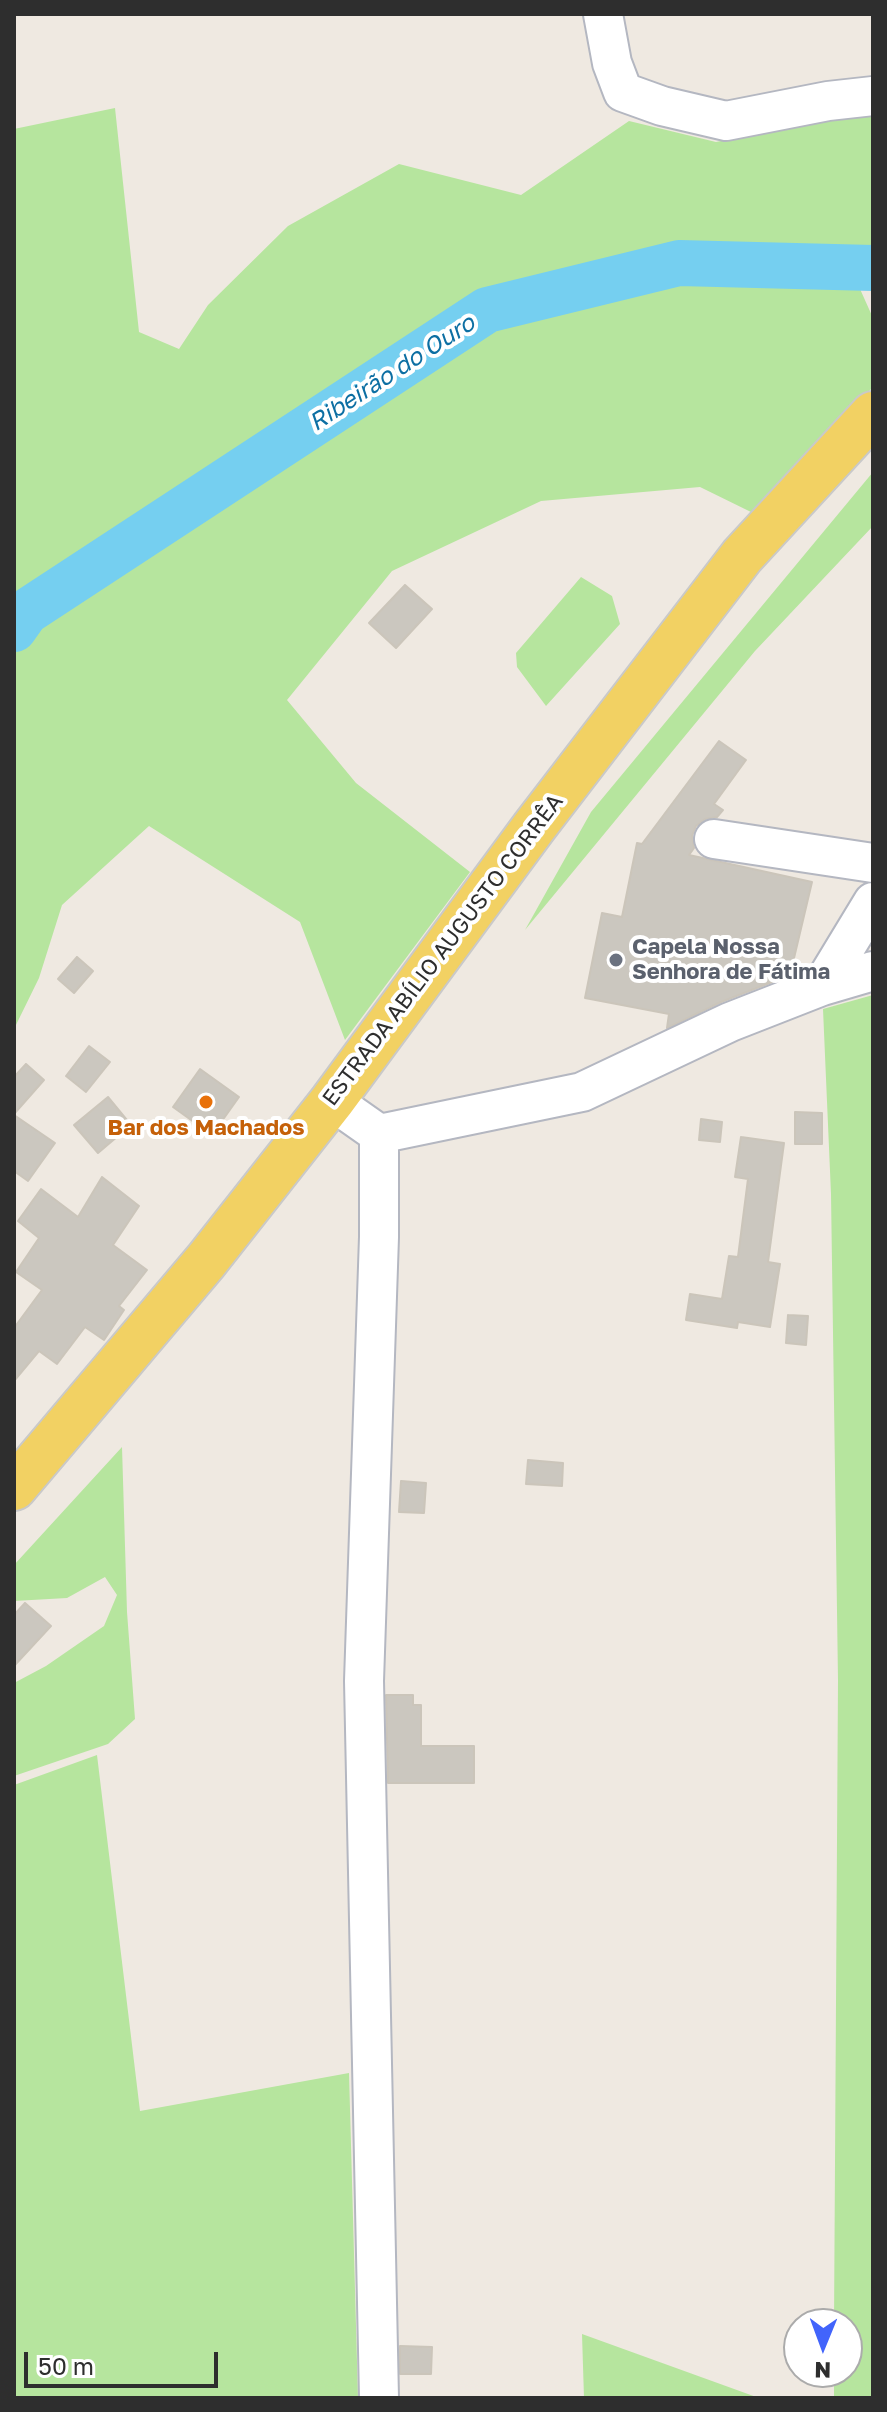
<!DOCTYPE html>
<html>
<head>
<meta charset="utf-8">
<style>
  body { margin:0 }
  #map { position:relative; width:887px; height:2412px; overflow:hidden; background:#efe9e1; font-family:"Golos Text",sans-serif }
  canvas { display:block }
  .frame { position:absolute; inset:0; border:16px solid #2e2e2e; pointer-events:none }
  .north { position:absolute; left:783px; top:2308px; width:80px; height:80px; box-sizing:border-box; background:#fff; border:2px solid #ababab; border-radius:50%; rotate:181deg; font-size:22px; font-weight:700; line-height:32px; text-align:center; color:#2e2e2e }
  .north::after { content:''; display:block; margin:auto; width:28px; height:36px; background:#4264fb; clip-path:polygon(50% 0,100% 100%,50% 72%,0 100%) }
  .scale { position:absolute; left:24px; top:2352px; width:194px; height:36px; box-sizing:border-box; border:4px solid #2e2e2e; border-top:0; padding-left:10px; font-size:24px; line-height:28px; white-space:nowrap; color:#2e2e2e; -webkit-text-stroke:6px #fff; paint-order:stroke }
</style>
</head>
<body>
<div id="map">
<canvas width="887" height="2412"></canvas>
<div class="frame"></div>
<div class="north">N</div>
<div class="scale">50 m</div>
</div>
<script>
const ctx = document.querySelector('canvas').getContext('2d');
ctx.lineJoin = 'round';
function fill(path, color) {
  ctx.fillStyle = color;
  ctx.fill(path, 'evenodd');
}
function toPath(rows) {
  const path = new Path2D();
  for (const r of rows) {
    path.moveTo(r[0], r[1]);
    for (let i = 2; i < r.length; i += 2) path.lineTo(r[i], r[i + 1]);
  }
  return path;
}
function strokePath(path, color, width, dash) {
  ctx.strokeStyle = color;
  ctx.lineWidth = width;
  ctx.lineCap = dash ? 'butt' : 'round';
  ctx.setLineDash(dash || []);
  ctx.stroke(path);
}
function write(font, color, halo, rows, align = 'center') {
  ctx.font = font + ' "Golos Text",sans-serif';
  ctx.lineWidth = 8;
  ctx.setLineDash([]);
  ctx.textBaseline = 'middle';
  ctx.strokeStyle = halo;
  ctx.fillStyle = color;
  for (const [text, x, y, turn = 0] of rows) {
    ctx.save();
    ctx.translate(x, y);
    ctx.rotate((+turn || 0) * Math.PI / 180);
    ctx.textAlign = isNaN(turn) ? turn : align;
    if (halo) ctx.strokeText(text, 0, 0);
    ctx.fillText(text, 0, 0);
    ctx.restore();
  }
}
fill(toPath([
  [115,108,139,332,179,349,208,305,288,226,399,164,521,195,629,121,716,142,873,110,873,260,856,280,873,318,873,387,753,513,700,487,541,501,392,571,287,700,356,783,470,872,345,1040,300,922,149,826,62,905,39,978,14,1029,14,129],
  [873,472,873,526,755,651,525,930,591,812],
  [581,577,612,596,620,624,546,706,517,667,516,653],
  [873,995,873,2398,834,2398,834,2372,847,2372,847,2324,834,2324,838,1680,831,1194,823,1009],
  [122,1447,127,1612,135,1719,108,1744,14,1776,14,1683,46,1666,104,1626,117,1595,105,1577,67,1598,14,1601,14,1565],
  [97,1755,140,2111,349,2073,358,2398,14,2398,14,1785],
  [582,2334,759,2398,584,2398]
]), '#b6e59e');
strokePath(toPath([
  [14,629,26,612,487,310,679,263,873,268]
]), '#75cff0', 46);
const building = toPath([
  [405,585,432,609,396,648,369,623,405,585],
  [719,741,746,760,714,804,723,810,717,817,705,819,696,826,692,836,694,848,689,855,812,882,790,975,721,1002,667,1028,669,1014,585,998,602,913,622,917,637,843,642,844,719,741],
  [77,957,93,971,74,993,58,979,77,957],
  [89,1046,110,1062,86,1092,66,1076,89,1046],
  [26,1064,44,1080,14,1114,14,1077,26,1064],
  [200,1069,239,1097,212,1135,173,1107,200,1069],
  [108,1097,131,1125,98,1153,74,1125,108,1097],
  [795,1112,822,1113,822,1144,795,1144,795,1112],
  [14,1115,55,1143,28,1181,14,1171,14,1115],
  [701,1119,722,1122,720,1142,699,1140,701,1119],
  [741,1137,784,1143,768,1262,780,1264,770,1327,738,1322,737,1328,686,1320,690,1294,722,1299,729,1256,738,1257,748,1179,735,1177,741,1137],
  [102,1177,139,1206,113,1245,147,1270,119,1306,124,1310,104,1340,85,1327,57,1364,39,1351,14,1381,14,1328,42,1290,16,1272,39,1238,18,1221,41,1189,78,1217,102,1177],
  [788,1315,808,1316,806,1345,786,1343,788,1315],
  [528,1460,563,1463,562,1486,526,1484,528,1460],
  [401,1481,426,1483,424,1513,399,1512,401,1481],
  [25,1603,51,1626,14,1666,14,1615,25,1603],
  [386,1695,413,1695,413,1705,421,1705,421,1746,474,1746,474,1783,388,1783,386,1695],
  [400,2346,432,2347,431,2374,400,2374,400,2346]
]);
fill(building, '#cbc7bf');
strokePath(building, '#cbc5ba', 2);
const minor = toPath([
  [603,14,612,63,623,92,662,106,726,121,828,101,873,96],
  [714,839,873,863],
  [822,986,873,902],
  [332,1101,379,1134,582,1092,730,1022,822,986,873,971],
  [379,2398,364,1681,379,1237,379,1134]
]);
const major = toPath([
  [14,1488,206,1261,332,1101,534,827,742,556,873,414]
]);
strokePath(minor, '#b4b7c1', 42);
strokePath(major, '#c9c9c9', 48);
strokePath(minor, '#fff', 38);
strokePath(major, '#f2d163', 44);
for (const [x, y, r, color] of [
  [616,960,8,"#6b7280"],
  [206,1102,8,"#e8710a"]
]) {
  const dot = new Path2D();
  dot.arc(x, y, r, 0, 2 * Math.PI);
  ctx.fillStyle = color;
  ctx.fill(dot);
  strokePath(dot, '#fff', 3);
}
write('bold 22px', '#5b616d', '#fff', [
  ["Capela Nossa",632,947],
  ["Senhora de Fátima",632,972]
], 'left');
write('22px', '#2e2e2e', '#fff', [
  ["ESTRADA ABÍLIO AUGUSTO CORRÊA",443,950,-53]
]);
write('bold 22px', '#c56008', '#fff', [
  ["Bar dos Machados",206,1128]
]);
write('italic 24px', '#0d6fa3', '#fff', [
  ["Ribeirão do Ouro",392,373,-33]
]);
</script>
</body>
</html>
